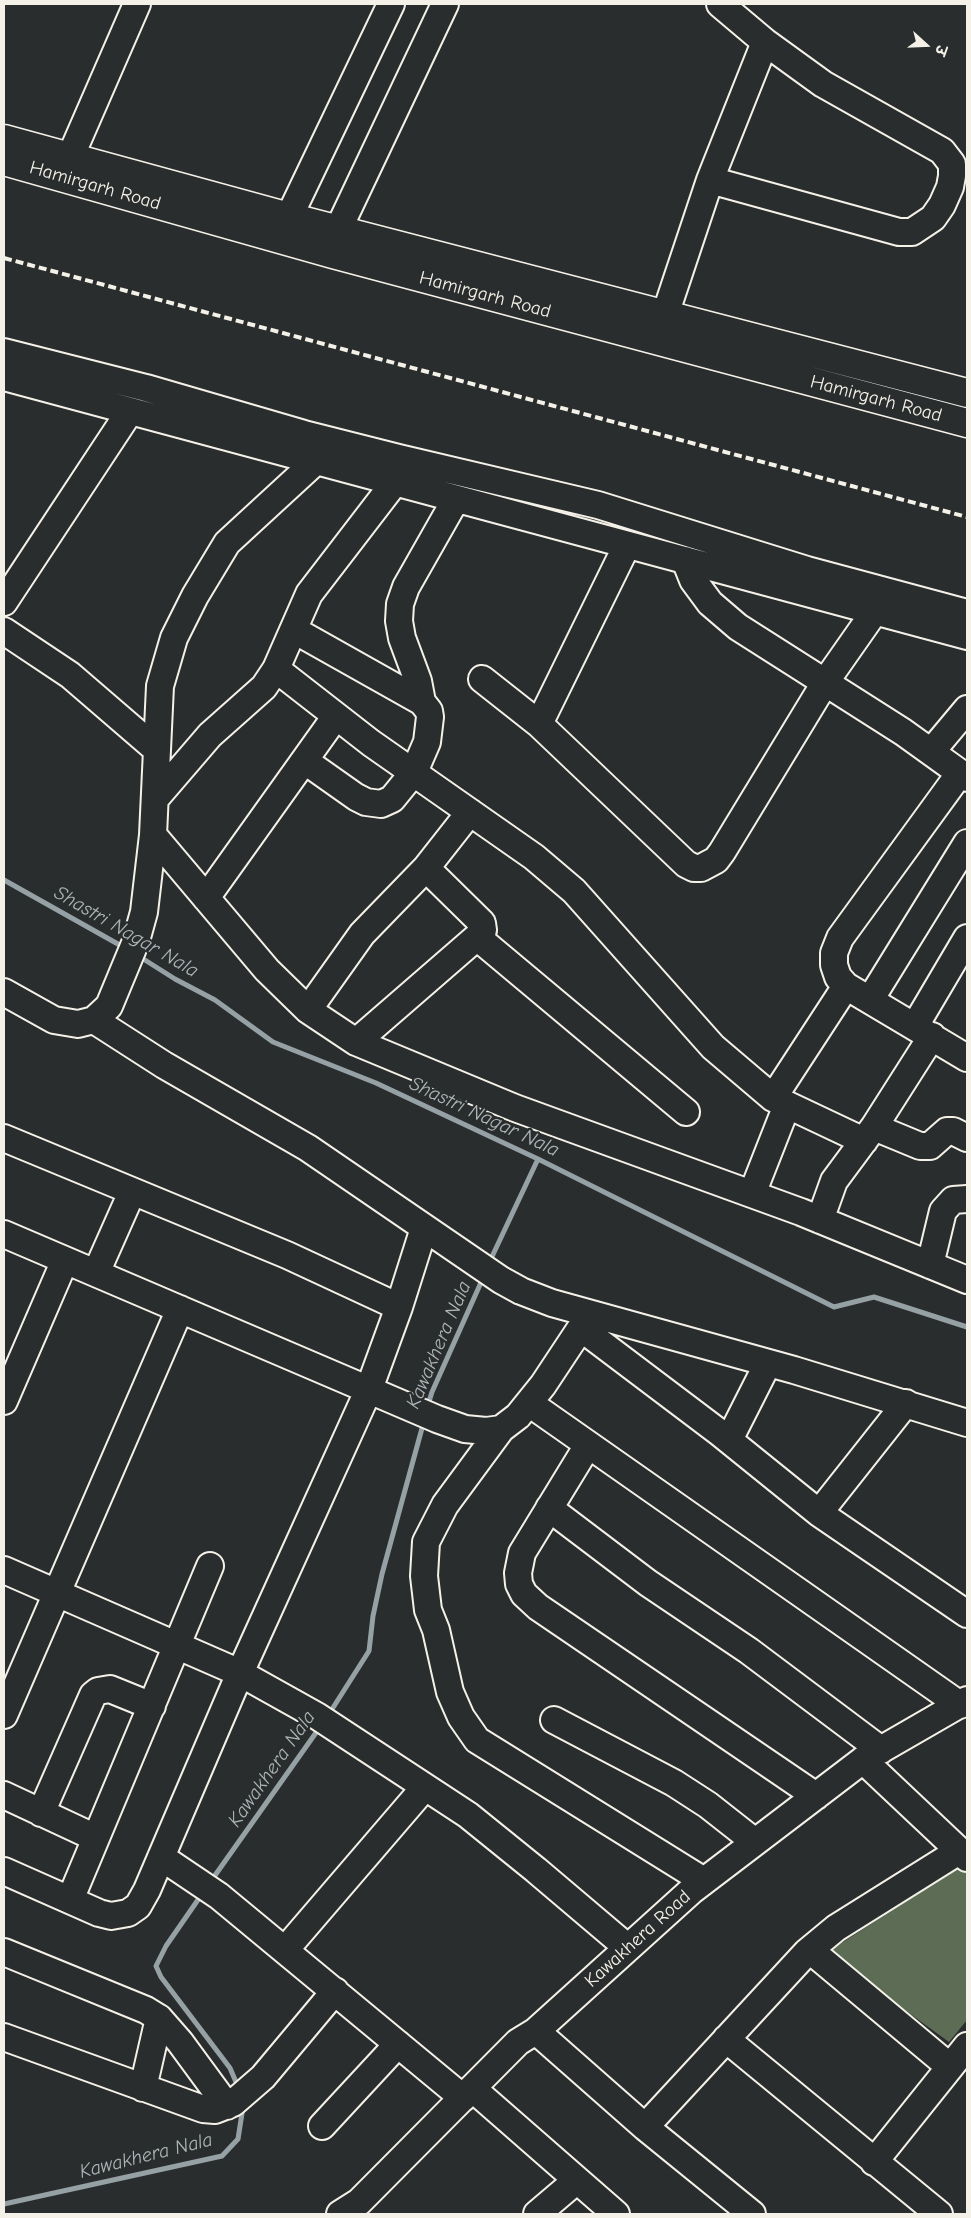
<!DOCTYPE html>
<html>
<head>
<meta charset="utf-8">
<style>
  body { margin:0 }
  #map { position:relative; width:971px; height:2218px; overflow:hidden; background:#2a2d2e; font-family:"Comic Neue","Playpen Sans Deva",sans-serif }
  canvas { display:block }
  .frame { position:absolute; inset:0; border:5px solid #f4f1e8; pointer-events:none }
  .north { position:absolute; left:901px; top:20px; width:50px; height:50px; -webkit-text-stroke:4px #2a2d2e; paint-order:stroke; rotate:110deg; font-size:14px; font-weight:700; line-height:20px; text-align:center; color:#f4f1e8 }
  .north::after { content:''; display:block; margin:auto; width:18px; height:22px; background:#f4f1e8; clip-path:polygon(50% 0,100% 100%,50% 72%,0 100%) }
</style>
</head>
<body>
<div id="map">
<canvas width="971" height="2218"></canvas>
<div class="frame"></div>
<div class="north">उ</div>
</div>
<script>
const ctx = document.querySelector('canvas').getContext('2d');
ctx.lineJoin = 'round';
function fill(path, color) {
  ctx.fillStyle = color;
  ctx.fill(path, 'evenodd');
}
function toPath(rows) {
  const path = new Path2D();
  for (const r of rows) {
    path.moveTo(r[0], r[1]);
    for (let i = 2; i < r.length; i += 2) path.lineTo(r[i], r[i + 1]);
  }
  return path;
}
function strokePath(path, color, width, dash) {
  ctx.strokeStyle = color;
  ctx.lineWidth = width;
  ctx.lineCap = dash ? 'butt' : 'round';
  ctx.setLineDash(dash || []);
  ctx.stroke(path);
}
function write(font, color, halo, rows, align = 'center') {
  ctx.font = font + ' "Comic Neue",sans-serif';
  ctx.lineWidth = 4.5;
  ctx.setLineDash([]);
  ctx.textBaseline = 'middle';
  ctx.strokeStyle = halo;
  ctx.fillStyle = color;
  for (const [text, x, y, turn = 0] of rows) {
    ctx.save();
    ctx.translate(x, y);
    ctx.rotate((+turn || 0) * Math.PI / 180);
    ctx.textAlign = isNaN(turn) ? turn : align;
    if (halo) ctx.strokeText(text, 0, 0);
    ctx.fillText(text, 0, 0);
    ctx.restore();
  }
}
fill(toPath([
  [960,1867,967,1874,967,2020,949,2042,826,1953]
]), '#5c6c55');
strokePath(toPath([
  [4,880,125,948],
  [137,955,175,979,215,1000,273,1042,376,1083,538,1159,834,1307,874,1297,967,1327],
  [489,1263,538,1159],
  [427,1408,432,1392,483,1278],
  [329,1714,369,1651,373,1616,382,1574,424,1421],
  [211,1881,320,1727],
  [202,1894,166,1946,156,1966,161,1977,230,2068,239,2089],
  [4,2204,222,2156,238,2139,243,2107]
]), '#96a1a5', 5);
const minor = toPath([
  [62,176,137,4],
  [710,180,899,232,912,232,933,218,942,205,950,187,952,176,952,164,942,151,823,84,765,42,720,4],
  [289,217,391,4],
  [338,230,445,4],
  [665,315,710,180,765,42],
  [4,352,146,388,304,434,399,458,598,505,807,570,967,613],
  [4,377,967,636],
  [685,560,693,580,710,603,738,627,903,732,967,778],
  [4,602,130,411],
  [294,630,422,702,429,711,430,717,427,742,414,772,392,799,381,804,366,802,356,797,305,761],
  [4,631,70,675,157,750],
  [276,669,371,743,534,857,574,891,713,1047,773,1098,864,1141],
  [482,679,539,724,686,864,694,868,701,868,716,860,722,852,826,681,875,611],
  [422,702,418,681,402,638,399,621,400,604,406,587,456,499],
  [539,724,627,545],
  [931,752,967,709],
  [155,799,210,735,264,687,276,669,309,594,395,482],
  [153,835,267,970,308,1010,356,1042,515,1108,801,1212,967,1280],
  [426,868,482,923,483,930,477,937],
  [206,898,336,716],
  [846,986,838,977,834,965,834,953,840,938,960,773],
  [4,992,54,1020,78,1024,94,1020,109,1006,136,941,144,912,153,835,160,686,174,638,195,596,227,543,327,451],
  [870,1000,967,843],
  [308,1010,362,934,426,868,470,812],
  [94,1020,164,1065,308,1148,501,1280,521,1291,552,1303,794,1370,967,1423],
  [915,1026,967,938],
  [356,1042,477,937,686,1112],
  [773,1098,846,986,967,1058],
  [874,1127,920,1146,930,1146,947,1131,953,1131,967,1138],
  [4,1138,287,1255,399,1307],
  [752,1194,787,1105],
  [820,1220,834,1181,874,1127,932,1036],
  [4,1234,437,1419,465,1429,486,1431,501,1429,518,1416,543,1385,590,1314],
  [930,1265,943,1211,953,1200,967,1199],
  [96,1273,132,1192],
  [581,1328,720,1433,819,1513,967,1614],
  [4,1401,65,1260],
  [529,1403,960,1705],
  [501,1429,445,1505,426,1542,424,1576,428,1610,436,1630,450,1692,461,1717,477,1740,704,1881],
  [729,1440,768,1363],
  [588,1445,522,1553,518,1573,519,1584,524,1594,538,1607,816,1796],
  [549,1508,648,1583,749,1651,881,1750],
  [819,1513,906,1403],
  [4,1570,240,1673,317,1716,468,1815,536,1870,628,1948],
  [4,1715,180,1309],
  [554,1720,674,1783,708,1805,755,1842],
  [863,1760,967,1858],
  [4,1795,96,1838],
  [41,1813,93,1695,98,1691,110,1689,152,1706],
  [161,1857,219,1896,463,2098],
  [4,1871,99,1913,111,1916,128,1913,138,1906,147,1890,240,1673,369,1389,399,1307,424,1228],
  [70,1900,210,1566],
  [285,1950,425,1787],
  [810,1950,950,2067],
  [4,1952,146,2010,159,2018,180,2042,227,2106],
  [536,2031,645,2127,752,2214],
  [4,2037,203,2109,215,2110,233,2103,263,2077,335,1991],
  [726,2039,939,2214],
  [143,2088,159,2018],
  [473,2089,616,2214],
  [322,2126,398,2044],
  [645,2127,807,1952,836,1928,959,1851],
  [874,2162,967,2046],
  [340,2214,359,2202,518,2042,536,2031,691,1891,863,1760,967,1700],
  [537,2214,577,2180]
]);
const major = toPath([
  [4,139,289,217,967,393],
  [4,161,333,254,967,423]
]);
strokePath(minor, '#f4f1e8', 30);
strokePath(major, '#f4f1e8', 31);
strokePath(minor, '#2a2d2e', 26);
strokePath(major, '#2a2d2e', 28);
strokePath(toPath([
  [4,258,967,517]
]), '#f4f1e8', 4, [8, 4]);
write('19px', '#f4f1e8', '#2a2d2e', [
  ["Hamirgarh Road",95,186,16],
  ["Hamirgarh Road",485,295,15],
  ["Hamirgarh Road",876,399,15],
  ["Kawakhera Road",638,1939,-42]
]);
write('italic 20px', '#adb5b6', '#2a2d2e', [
  ["Shastri Nagar Nala",126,932,30],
  ["Shastri Nagar Nala",484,1117,25],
  ["Kawakhera Nala",439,1345,-67],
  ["Kawakhera Nala",272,1769,-55],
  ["Kawakhera Nala",146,2156,-14]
]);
</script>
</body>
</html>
